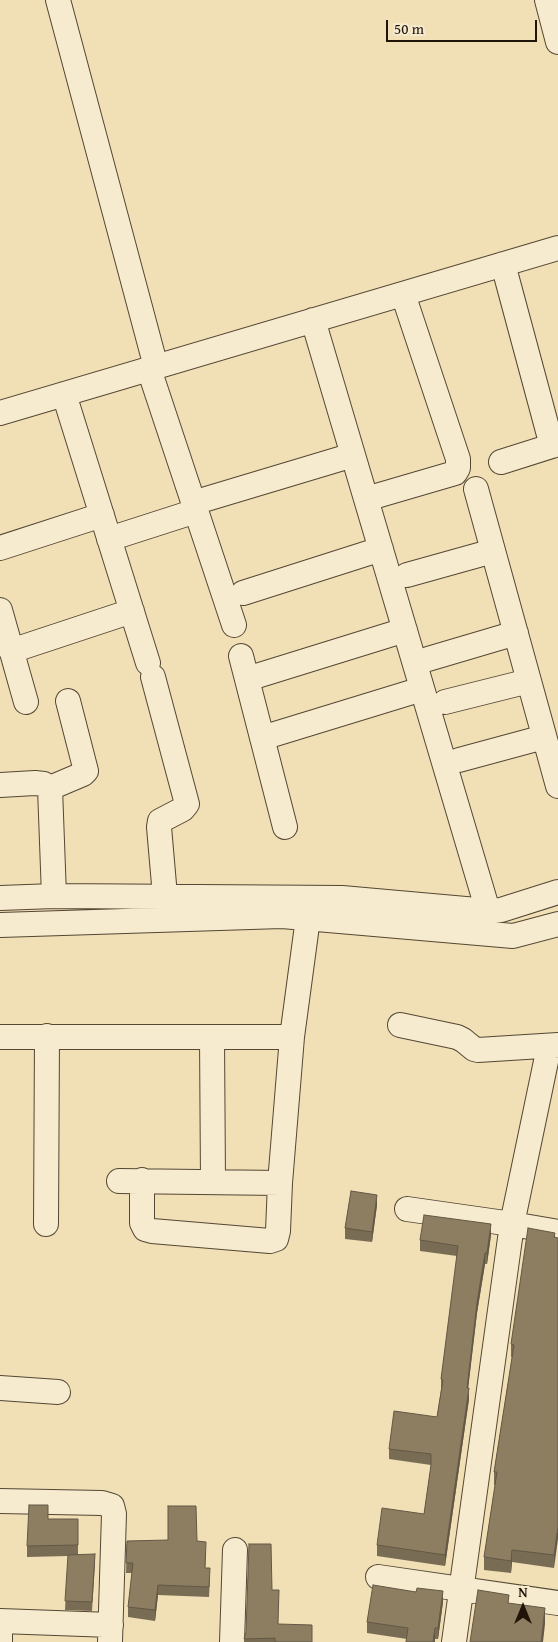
<!DOCTYPE html>
<html>
<head>
<meta charset="utf-8">
<style>
  body { margin:0 }
  #map { position:relative; width:558px; height:1642px; overflow:hidden; background:#f1dfb5; font-family:"Gentium Book Plus",serif }
  canvas { display:block }
  .north { position:absolute; left:498px; top:1582px; width:50px; height:50px; -webkit-text-stroke:4px #f6eacf; paint-order:stroke; rotate:0deg; font-size:14px; font-weight:700; line-height:20px; text-align:center; color:#201409 }
  .north::after { content:''; display:block; margin:auto; width:18px; height:22px; background:#201409; clip-path:polygon(50% 0,100% 100%,50% 72%,0 100%) }
  .scale { position:absolute; left:386px; top:20px; width:151px; height:22px; box-sizing:border-box; border:2px solid #201409; border-top:0; padding-left:6px; font-size:15px; line-height:18px; white-space:nowrap; color:#201409; -webkit-text-stroke:4px #f6eacf; paint-order:stroke }
</style>
</head>
<body>
<div id="map">
<canvas width="558" height="1642"></canvas>
<div class="north">N</div>
<div class="scale">50 m</div>
</div>
<script>
const ctx = document.querySelector('canvas').getContext('2d');
ctx.lineJoin = 'round';
function toPath(rows) {
  const path = new Path2D();
  for (const r of rows) {
    path.moveTo(r[0], r[1]);
    for (let i = 2; i < r.length; i += 2) path.lineTo(r[i], r[i + 1]);
  }
  return path;
}
function strokePath(path, color, width, dash) {
  ctx.strokeStyle = color;
  ctx.lineWidth = width;
  ctx.lineCap = dash ? 'butt' : 'round';
  ctx.setLineDash(dash || []);
  ctx.stroke(path);
}
function fill(path, color) {
  ctx.fillStyle = color;
  ctx.fill(path, 'evenodd');
}
const minor = toPath([
  [58,0,156,367],
  [547,0,558,42],
  [503,264,552,446],
  [313,320,488,911],
  [149,369,234,625],
  [64,394,148,663],
  [0,413,558,248],
  [501,462,558,444],
  [476,489,558,786],
  [366,499,455,473,458,468,458,459,403,294],
  [193,503,353,455],
  [109,539,196,511],
  [0,548,102,515],
  [407,575,493,551],
  [243,593,381,549],
  [0,610,26,702],
  [11,651,132,611],
  [241,656,285,827],
  [428,659,516,633],
  [153,677,187,804,183,809,160,821,159,827,165,896],
  [247,679,405,630],
  [445,702,529,681],
  [262,738,422,689],
  [459,760,544,737],
  [0,785,35,783,44,784,50,788,54,896],
  [50,788,83,774,86,771,68,701],
  [0,898,54,896,342,898,488,911,501,910,558,892],
  [0,925,282,916,513,936,558,924],
  [400,1025,457,1037,463,1040,474,1049,478,1050,558,1045],
  [0,1037,292,1037],
  [212,1037,213,1182],
  [142,1180,142,1223,145,1229,152,1231,270,1241,276,1239,278,1231,280,1183,292,1037,308,918],
  [119,1181,280,1183],
  [407,1209,512,1224,558,1232],
  [46,1224,47,1036],
  [0,1388,58,1392],
  [0,1501,102,1503,112,1506,114,1514,110,1642],
  [378,1577,558,1603],
  [0,1621,111,1625],
  [0,1642,0,1621],
  [232,1642,235,1550],
  [454,1642,512,1224,549,1047]
]);
strokePath(minor, '#544734', 26);
strokePath(minor, '#f6eacf', 24);
fill(toPath([
  [377,1205,372,1242,345,1239,345,1228],
  [555,1233,554,1568,512,1562,511,1573,484,1570,484,1557,495,1485,494,1485,494,1472,512,1357,511,1357,511,1344],
  [491,1235,487,1264,485,1264,477,1313,468,1388,469,1399,445,1566,377,1556,377,1545,424,1514,431,1465,389,1459,389,1449,437,1417,441,1390,441,1379,457,1256,420,1251,420,1240],
  [48,1519,78,1519,78,1555,95,1563,92,1611,65,1610,68,1556,27,1557,27,1546],
  [127,1541,197,1541,206,1552,205,1568,210,1578,209,1597,158,1595,155,1621,128,1617,128,1607,132,1573,126,1573],
  [272,1590,278,1624,312,1642,244,1642,244,1639],
  [416,1592,443,1602,438,1639,407,1639,367,1633,367,1622]
]), '#796c54');
fill(toPath([
  [377,1195,377,1205,372,1242,372,1232],
  [491,1224,491,1235,487,1264,487,1253],
  [485,1253,485,1264,477,1313,467,1398,467,1388,477,1303],
  [469,1388,469,1399,445,1566,445,1555],
  [558,1526,558,1539,554,1568,554,1555],
  [512,1550,512,1562,511,1573,511,1561],
  [158,1585,158,1595,155,1621,155,1610],
  [443,1591,443,1602,438,1639,438,1628],
  [545,1608,545,1624,543,1642,541,1642],
  [435,1628,435,1642,433,1642]
]), '#635845');
const building = toPath([
  [351,1191,377,1195,372,1232,345,1228,351,1191],
  [424,1215,491,1224,487,1253,485,1253,477,1303,467,1388,469,1388,445,1555,377,1545,382,1508,424,1514,431,1465,431,1454,389,1449,394,1411,437,1417,443,1380,441,1379,458,1246,420,1240,424,1215],
  [528,1228,555,1233,554,1237,558,1238,558,1526,554,1555,512,1550,511,1561,484,1557,497,1472,494,1472,514,1345,511,1344,528,1228],
  [29,1505,48,1505,48,1519,78,1519,78,1545,27,1546,29,1505],
  [168,1506,196,1506,197,1541,206,1542,205,1568,210,1568,209,1587,158,1585,155,1610,128,1607,133,1563,126,1563,127,1541,168,1540,168,1506],
  [249,1544,271,1544,272,1590,279,1590,278,1624,312,1625,312,1642,275,1642,275,1638,244,1639,246,1632,249,1544],
  [95,1554,92,1602,65,1601,68,1555,95,1554],
  [373,1585,416,1592,417,1588,443,1591,438,1628,435,1628,433,1642,406,1642,408,1628,367,1622,373,1585],
  [478,1590,509,1595,508,1603,545,1608,541,1642,470,1642,478,1590]
]);
fill(building, '#8d7e62');
strokePath(building, '#635845', 1);
</script>
</body>
</html>
